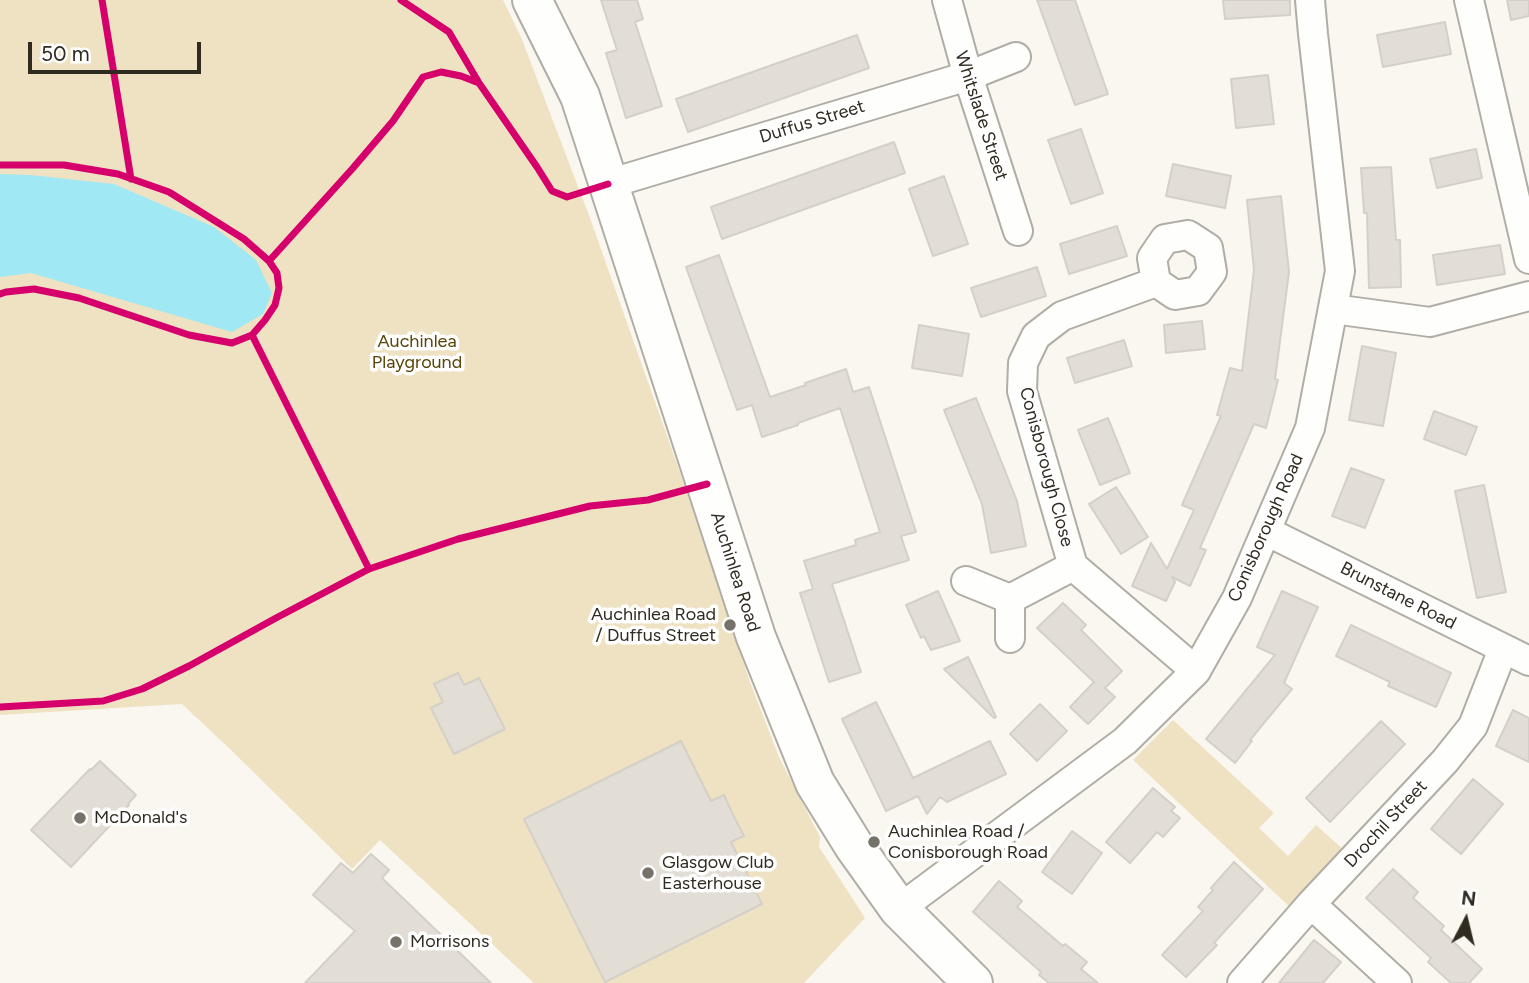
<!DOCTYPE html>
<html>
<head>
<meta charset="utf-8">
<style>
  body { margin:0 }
  #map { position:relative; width:1529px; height:983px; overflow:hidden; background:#f9f7f0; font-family:Figtree,sans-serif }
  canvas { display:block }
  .north { position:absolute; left:1431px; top:885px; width:70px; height:70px; -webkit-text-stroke:5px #fff; paint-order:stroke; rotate:7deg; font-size:19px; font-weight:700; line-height:28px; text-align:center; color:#302b20 }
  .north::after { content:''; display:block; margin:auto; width:24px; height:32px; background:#302b20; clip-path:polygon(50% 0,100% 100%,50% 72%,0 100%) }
  .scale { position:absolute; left:28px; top:42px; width:173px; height:32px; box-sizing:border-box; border:4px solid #302b20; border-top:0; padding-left:9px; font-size:21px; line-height:24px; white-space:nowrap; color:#302b20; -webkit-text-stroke:5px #fff; paint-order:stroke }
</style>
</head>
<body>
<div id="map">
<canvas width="1529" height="983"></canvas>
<div class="north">N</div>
<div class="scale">50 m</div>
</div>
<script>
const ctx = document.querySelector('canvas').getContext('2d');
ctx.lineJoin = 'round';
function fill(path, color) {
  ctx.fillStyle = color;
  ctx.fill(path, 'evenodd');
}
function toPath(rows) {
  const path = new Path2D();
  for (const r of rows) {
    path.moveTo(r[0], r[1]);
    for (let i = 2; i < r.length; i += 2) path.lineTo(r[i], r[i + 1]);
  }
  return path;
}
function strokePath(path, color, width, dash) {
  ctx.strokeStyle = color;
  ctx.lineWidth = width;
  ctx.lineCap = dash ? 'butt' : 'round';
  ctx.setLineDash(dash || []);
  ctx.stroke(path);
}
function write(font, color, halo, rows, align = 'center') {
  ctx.font = font + ' Figtree,sans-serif';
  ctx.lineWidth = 7;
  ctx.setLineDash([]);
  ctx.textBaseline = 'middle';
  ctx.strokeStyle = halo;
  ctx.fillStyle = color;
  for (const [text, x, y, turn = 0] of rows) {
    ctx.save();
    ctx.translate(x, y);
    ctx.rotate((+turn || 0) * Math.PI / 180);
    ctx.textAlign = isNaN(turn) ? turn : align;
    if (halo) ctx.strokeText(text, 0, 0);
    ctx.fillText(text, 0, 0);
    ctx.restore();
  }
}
fill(toPath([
  [0,0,503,0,521,37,590,218,684,484,750,682,779,757,820,837,819,847,865,918,804,983,534,983,380,840,352,869,231,750,182,704,0,715],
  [1173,720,1274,813,1259,828,1288,856,1316,825,1345,851,1292,909,1133,760]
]), '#efe2c2');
fill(toPath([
  [0,174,30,175,114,184,214,227,256,260,272,293,263,314,232,332,31,273,0,277]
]), '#a0e8f3');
const building = toPath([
  [601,0,637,0,643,19,635,22,662,106,626,118,606,53,617,50,601,0],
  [1037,0,1075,0,1108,94,1075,105,1037,0],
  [1223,0,1290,0,1290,15,1225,19,1223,0],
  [1507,0,1529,0,1529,16,1511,20,1507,0],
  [1445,22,1451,54,1383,67,1377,35,1445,22],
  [857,35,869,68,688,132,676,99,857,35],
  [1268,75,1274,124,1236,128,1231,79,1268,75],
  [1081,129,1103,193,1071,204,1048,140,1081,129],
  [894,142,905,173,722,239,711,207,894,142],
  [1476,149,1482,178,1437,188,1430,159,1476,149],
  [1173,164,1231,176,1225,208,1166,196,1173,164],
  [1391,167,1396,240,1400,240,1401,287,1369,288,1367,213,1364,213,1361,168,1391,167],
  [944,176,968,244,933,256,909,189,944,176],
  [1281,196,1289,272,1275,379,1278,380,1266,428,1254,424,1200,548,1206,550,1190,586,1172,577,1175,582,1166,601,1132,586,1151,543,1167,569,1194,510,1182,505,1221,416,1217,415,1230,368,1242,371,1254,270,1247,200,1281,196],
  [1117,226,1127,256,1069,274,1060,244,1117,226],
  [1500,245,1505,274,1437,285,1433,255,1500,245],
  [719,255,770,397,806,385,805,383,846,369,853,392,869,387,916,532,901,536,909,560,832,584,861,672,829,682,800,593,813,589,804,561,856,545,855,540,880,532,840,408,798,423,798,425,762,437,752,405,737,410,686,267,719,255],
  [1037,267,1046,296,981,317,971,288,1037,267],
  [1202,321,1205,349,1166,353,1164,325,1202,321],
  [919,325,969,334,962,376,912,368,919,325],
  [1124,340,1132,366,1075,383,1067,358,1124,340],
  [1362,346,1396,353,1383,426,1349,420,1362,346],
  [976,398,1017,501,1026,546,991,553,982,504,944,410,976,398],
  [1434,411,1477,427,1466,455,1424,439,1434,411],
  [1108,418,1130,473,1100,485,1078,430,1108,418],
  [1351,468,1384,480,1365,528,1332,516,1351,468],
  [1484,485,1506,592,1477,598,1455,491,1484,485],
  [1116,487,1148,537,1121,554,1089,504,1116,487],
  [938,591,960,641,931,650,924,636,921,638,906,605,938,591],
  [1282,591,1318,607,1284,683,1292,689,1250,740,1252,741,1235,763,1206,739,1275,655,1257,647,1282,591],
  [1063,603,1086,625,1081,630,1122,671,1105,688,1115,697,1088,724,1070,707,1094,682,1037,628,1063,603],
  [1351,625,1451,673,1436,707,1388,686,1390,682,1336,656,1351,625],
  [968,657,996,717,994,718,944,669,968,657],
  [458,673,464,685,479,678,505,729,454,754,431,708,443,702,434,684,458,673],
  [876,702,913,778,990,741,1006,774,947,802,940,797,927,814,918,796,886,811,842,719,876,702],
  [1040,704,1067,731,1037,761,1010,734,1040,704],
  [1513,710,1529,718,1529,762,1496,746,1513,710],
  [1381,721,1405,744,1330,822,1306,798,1381,721],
  [681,741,711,801,724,795,734,817,744,836,731,842,762,904,605,982,524,819,681,741],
  [100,761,136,795,128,804,129,805,71,867,31,830,90,769,91,770,100,761],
  [1473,779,1503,804,1461,854,1431,829,1473,779],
  [1153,788,1175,807,1171,811,1180,818,1163,837,1157,832,1130,863,1106,842,1153,788],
  [1072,831,1102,853,1072,894,1042,872,1072,831],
  [371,854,389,870,382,878,491,983,305,983,355,931,313,895,341,863,353,873,371,854],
  [1234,862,1263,889,1214,943,1217,945,1186,977,1162,955,1203,911,1198,907,1213,890,1211,888,1234,862],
  [1393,869,1418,892,1413,898,1444,926,1441,930,1482,969,1469,983,1451,983,1428,962,1431,958,1366,898,1393,869],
  [999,881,1022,901,1017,907,1063,946,1065,944,1087,962,1081,969,1098,983,1049,983,1039,975,1041,972,973,912,999,881],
  [1314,940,1341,962,1323,983,1279,983,1314,940]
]);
fill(building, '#e2ded5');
strokePath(building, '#d4d0c8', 2);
const street = toPath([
  [947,0,968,76,1018,231],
  [1469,0,1529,259],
  [608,184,968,76,1016,57],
  [1188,235,1208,248,1212,272,1198,291,1175,295,1156,282,1152,258,1165,239,1188,235],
  [1156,282,1062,316,1036,336,1023,363,1022,391,1073,566,1196,671],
  [1333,309,1430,322,1529,296],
  [1266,531,1529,661],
  [966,581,1010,599,1010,638],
  [1010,599,1073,566],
  [1311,904,1397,983],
  [899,909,1125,741,1196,671,1237,598,1310,428,1340,271,1313,34,1310,0],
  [1242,983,1311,904,1445,761,1473,726,1503,649]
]);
const secondary = toPath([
  [532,0,580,96,756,637,815,783,854,846,899,909,973,983]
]);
strokePath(street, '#b0ada5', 32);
strokePath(secondary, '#b0ada5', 42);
strokePath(street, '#fefefd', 28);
strokePath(secondary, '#fefefd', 38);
strokePath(toPath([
  [102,0,131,179],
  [401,0,449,32,479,83],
  [0,165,64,165,118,174,169,192,244,239,269,261,277,273,279,288,275,305,265,320,252,335,232,343,189,335,79,298,34,289,6,292,0,294],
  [269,261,353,168,393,121,423,77,441,72,461,76,479,83,537,167,552,191,567,197,608,184],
  [252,335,369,569],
  [0,707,103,701,142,689,189,666,276,618,369,569,458,539,590,506,648,500,707,484]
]), '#d6006c', 7);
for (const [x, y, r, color] of [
  [730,625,7,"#767269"],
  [80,818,7,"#767269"],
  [874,842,7,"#767269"],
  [648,873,7,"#767269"],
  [396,942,7,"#767269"]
]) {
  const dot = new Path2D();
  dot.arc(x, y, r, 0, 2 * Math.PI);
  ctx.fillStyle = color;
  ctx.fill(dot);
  strokePath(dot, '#fff', 2.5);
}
write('18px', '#302b20', '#fff', [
  ["Whitslade Street",981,116,72],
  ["Duffus Street",812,122,-17],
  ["Conisborough Close",1046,467,75],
  ["Conisborough Road",1266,528,-66],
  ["Auchinlea Road",735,572,72],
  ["Brunstane Road",1398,596,27],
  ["Drochil Street",1386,824,-47]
]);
write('18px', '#584406', '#fff', [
  ["Auchinlea",417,342],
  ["Playground",417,363]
]);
write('18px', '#302b20', '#fff', [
  ["Auchinlea Road",716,615,"right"],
  ["/ Duffus Street",716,636,"right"],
  ["McDonald's",94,818],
  ["Auchinlea Road /",888,832],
  ["Conisborough Road",888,853],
  ["Glasgow Club",662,863],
  ["Easterhouse",662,884],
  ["Morrisons",410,942]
], 'left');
</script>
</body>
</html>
